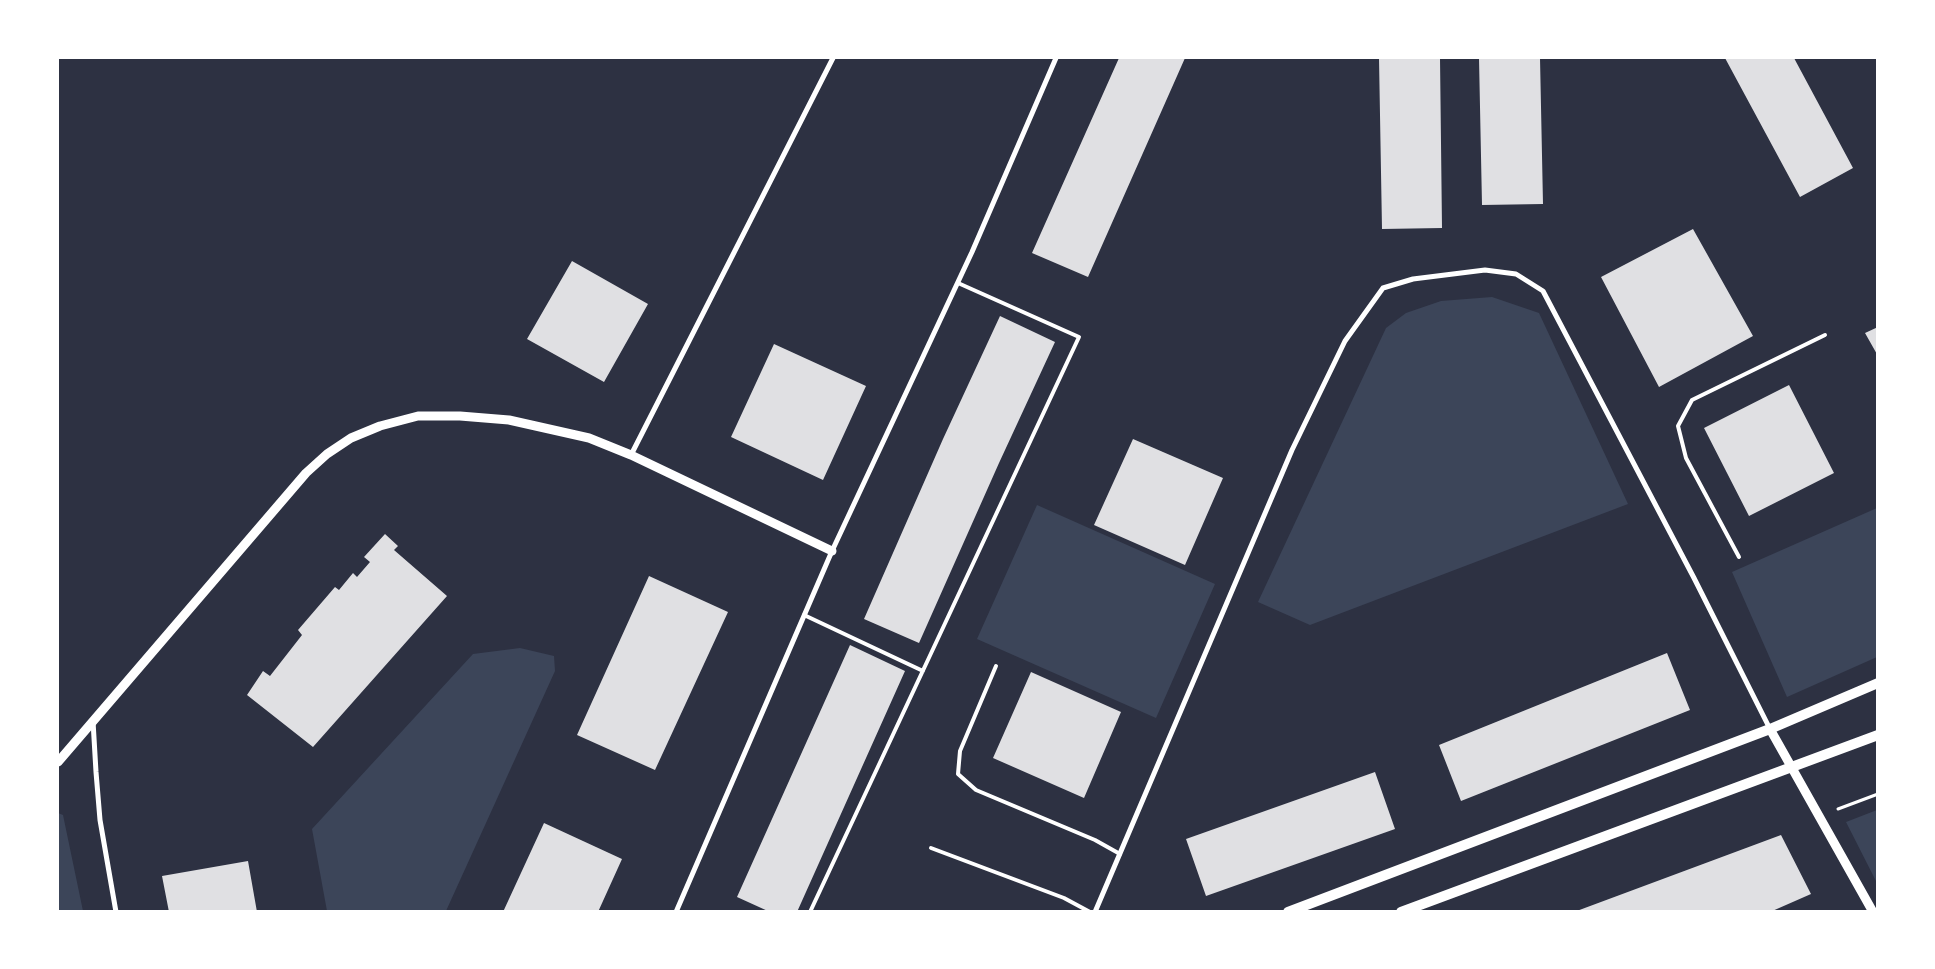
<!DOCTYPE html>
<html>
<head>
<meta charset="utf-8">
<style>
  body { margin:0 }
  #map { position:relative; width:1935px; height:969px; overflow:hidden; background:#2d3142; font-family:Manrope,sans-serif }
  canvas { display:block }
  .frame { position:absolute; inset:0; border:59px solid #fff; pointer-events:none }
</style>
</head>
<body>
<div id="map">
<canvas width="1935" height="969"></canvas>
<div class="frame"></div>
</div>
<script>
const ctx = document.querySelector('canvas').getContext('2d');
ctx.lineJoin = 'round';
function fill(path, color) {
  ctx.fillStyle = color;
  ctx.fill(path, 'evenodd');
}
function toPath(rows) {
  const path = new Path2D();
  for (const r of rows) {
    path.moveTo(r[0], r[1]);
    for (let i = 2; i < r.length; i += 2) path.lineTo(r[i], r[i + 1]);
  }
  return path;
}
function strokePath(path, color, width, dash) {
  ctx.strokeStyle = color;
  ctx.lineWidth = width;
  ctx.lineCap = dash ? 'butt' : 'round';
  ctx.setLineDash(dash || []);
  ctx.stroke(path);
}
fill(toPath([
  [1492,297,1539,313,1628,504,1310,625,1258,602,1386,328,1406,313,1441,301],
  [1037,505,1215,584,1156,718,977,639],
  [1877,508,1877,657,1787,697,1732,572],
  [520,648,554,656,555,671,446,911,327,911,312,829,473,654],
  [1877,810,1877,883,1846,822],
  [58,813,63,815,83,911,58,911]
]), '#3c4559');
fill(toPath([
  [1119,58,1185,58,1088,277,1032,253],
  [1379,58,1440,58,1442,228,1382,229],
  [1479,58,1540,58,1543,204,1482,205],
  [1725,58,1794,58,1853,168,1800,197],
  [1693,229,1753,336,1659,387,1601,277],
  [572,261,648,304,604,382,527,339],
  [1000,316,1055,342,999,463,919,643,864,619,943,439],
  [1878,327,1878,356,1865,333],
  [774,344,866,386,823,480,731,437],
  [1789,385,1834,473,1749,516,1704,428],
  [1133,439,1223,478,1185,565,1094,525],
  [385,534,398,546,394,550,447,596,313,747,247,695,263,671,270,676,302,635,298,630,335,587,339,590,353,573,357,577,370,562,364,557],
  [649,576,728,612,655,770,577,735],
  [850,645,905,671,797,912,770,912,737,897],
  [1667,653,1690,710,1461,801,1439,745],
  [1031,672,1121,712,1084,798,993,758],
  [1375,772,1395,829,1206,896,1186,839],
  [544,823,622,859,598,912,503,912],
  [1781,835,1811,894,1770,912,1574,912],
  [248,861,257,912,169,912,162,876]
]), '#e0e0e3');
strokePath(toPath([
  [1838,809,1878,794]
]), '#fff', 3);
strokePath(toPath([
  [1739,557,1686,458,1678,426,1692,400,1825,335],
  [804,615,923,671],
  [996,666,960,751,958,774,976,790,1095,840,1120,854],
  [931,848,1064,898,1090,912],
  [810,912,1079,337,958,283]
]), '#fff', 4);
strokePath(toPath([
  [631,455,833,58],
  [93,721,96,772,100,820,116,912],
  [676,912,832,551,972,252,1056,58],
  [1095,912,1292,450,1345,341,1383,288,1413,279,1485,270,1516,274,1543,291,1694,578,1770,729]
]), '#fff', 5);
strokePath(toPath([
  [1770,729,1873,912],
  [58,762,306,473,327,454,351,438,380,426,418,416,460,416,509,420,589,438,631,455,832,551]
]), '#fff', 9);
strokePath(toPath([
  [1288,912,1770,729,1878,683],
  [1401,912,1878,735]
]), '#fff', 10);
</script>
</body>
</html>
